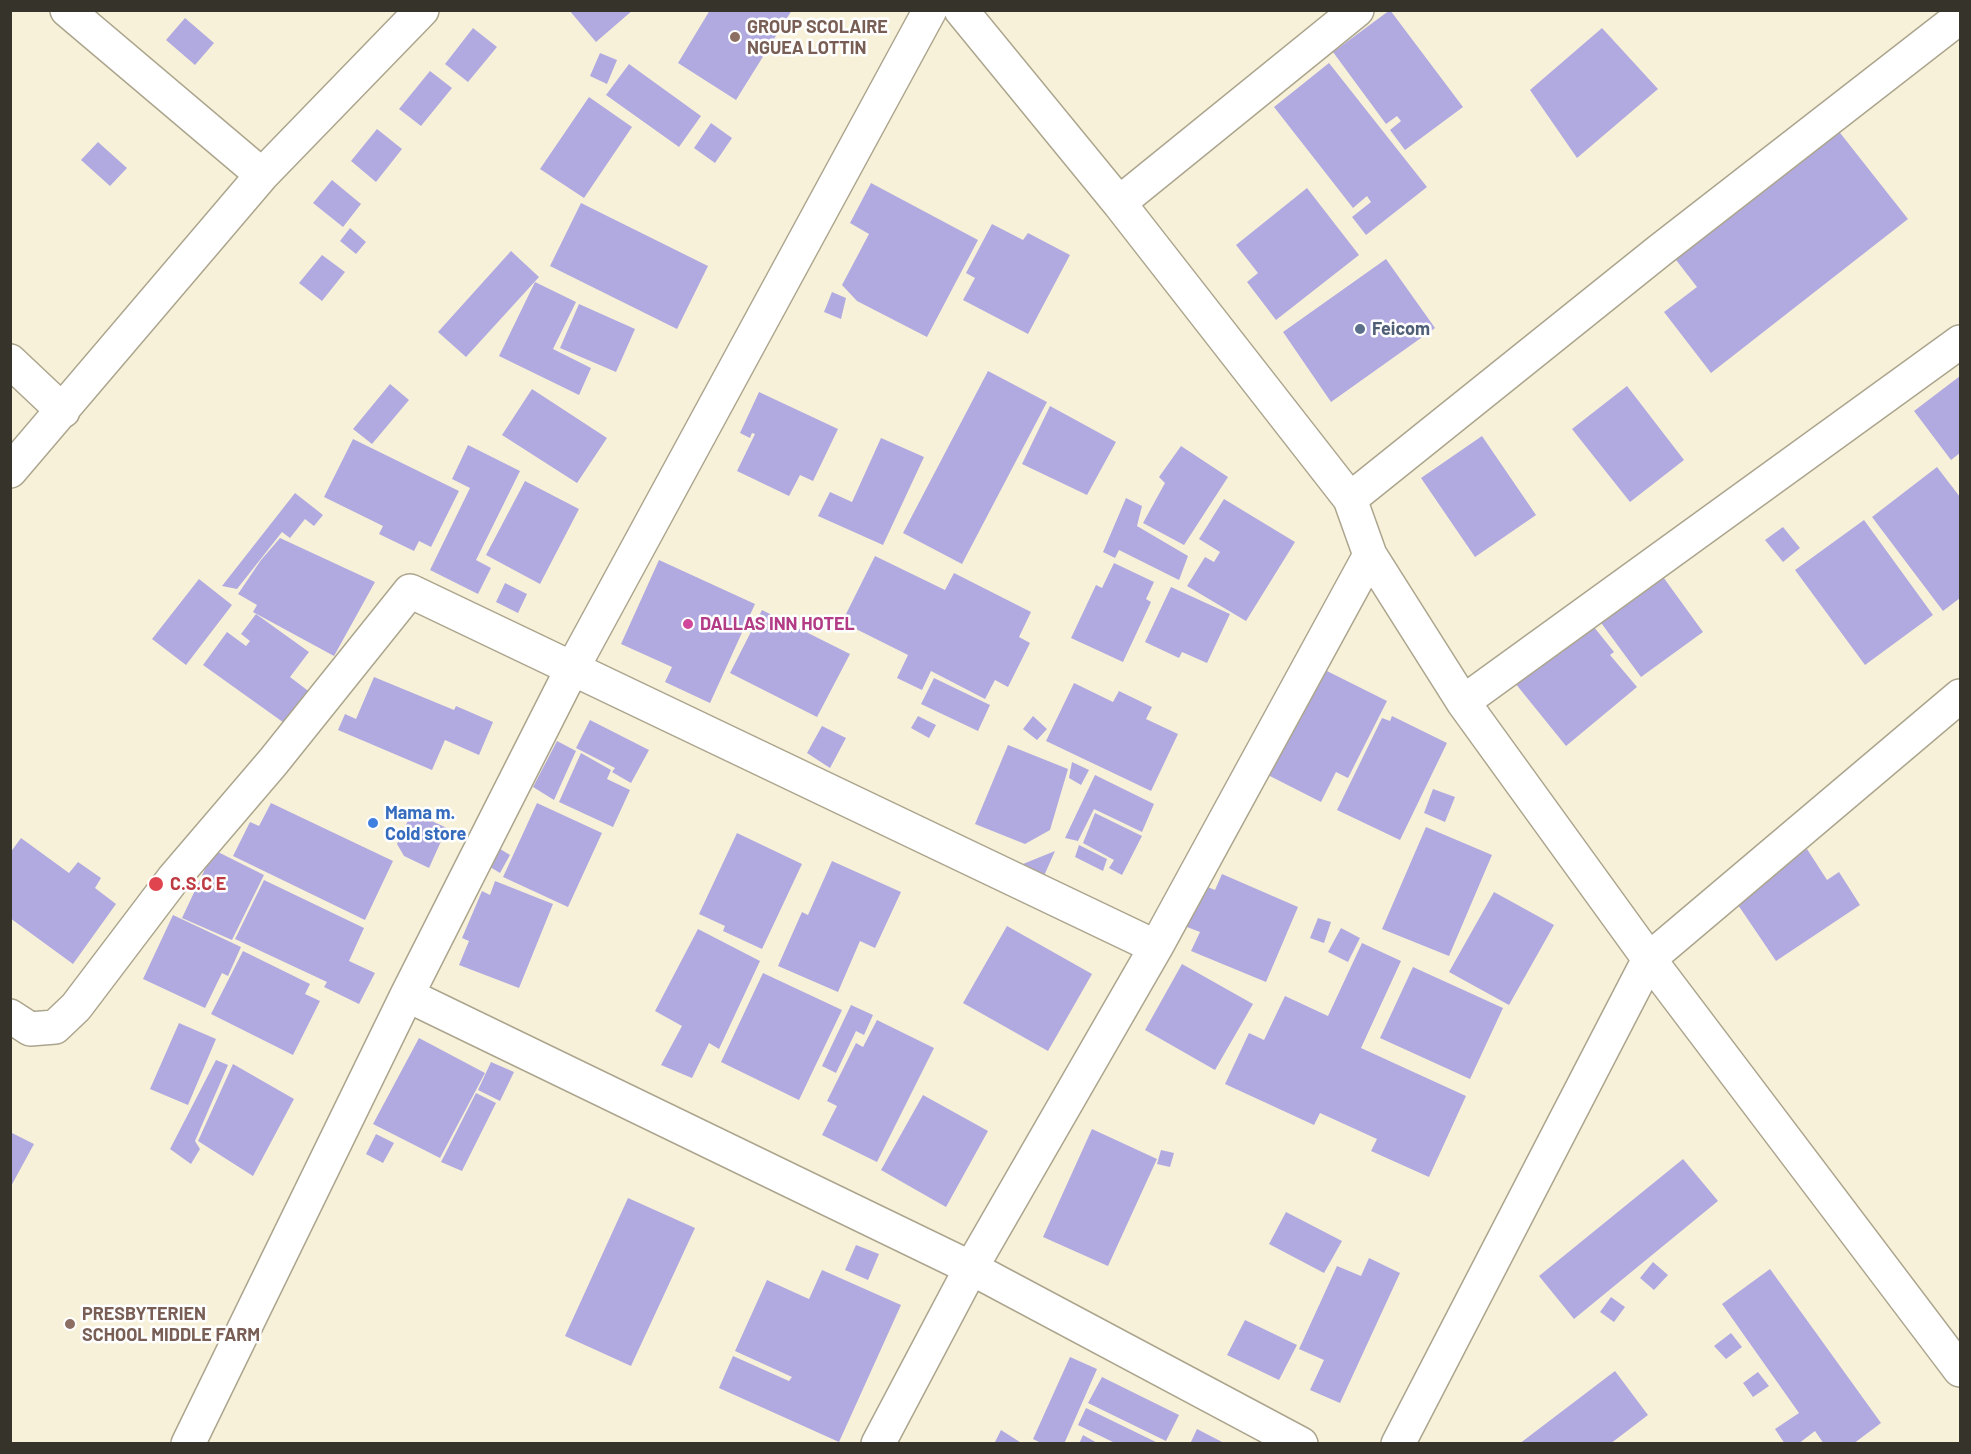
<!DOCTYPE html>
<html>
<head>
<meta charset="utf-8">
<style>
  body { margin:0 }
  #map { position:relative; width:1971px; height:1454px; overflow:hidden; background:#f8f1d9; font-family:Barlow,sans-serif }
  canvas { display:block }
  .frame { position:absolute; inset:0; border:12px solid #36342a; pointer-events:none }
</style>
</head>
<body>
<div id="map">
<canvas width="1971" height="1454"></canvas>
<div class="frame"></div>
</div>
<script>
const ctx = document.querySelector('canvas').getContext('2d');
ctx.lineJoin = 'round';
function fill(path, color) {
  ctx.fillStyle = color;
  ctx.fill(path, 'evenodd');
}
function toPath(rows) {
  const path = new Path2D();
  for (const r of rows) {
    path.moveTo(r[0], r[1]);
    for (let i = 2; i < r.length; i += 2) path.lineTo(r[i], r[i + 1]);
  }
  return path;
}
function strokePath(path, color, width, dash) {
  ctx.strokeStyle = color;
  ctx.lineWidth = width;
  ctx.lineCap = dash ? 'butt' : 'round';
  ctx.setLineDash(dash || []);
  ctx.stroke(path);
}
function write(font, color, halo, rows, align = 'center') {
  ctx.font = font + ' Barlow,sans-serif';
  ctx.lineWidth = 5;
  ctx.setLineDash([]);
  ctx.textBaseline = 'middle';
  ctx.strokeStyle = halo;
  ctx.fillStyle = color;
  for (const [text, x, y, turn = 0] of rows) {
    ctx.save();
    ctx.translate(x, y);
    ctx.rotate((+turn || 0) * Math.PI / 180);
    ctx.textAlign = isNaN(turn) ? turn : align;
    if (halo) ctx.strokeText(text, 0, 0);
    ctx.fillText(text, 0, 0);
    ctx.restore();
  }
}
fill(toPath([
  [569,10,633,10,596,42],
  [710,10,792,10,736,100,678,63],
  [1390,10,1463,107,1405,150,1390,130,1401,121,1397,116,1386,124,1333,52],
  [185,18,214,43,195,65,166,40],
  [473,28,497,47,468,82,445,64],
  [1602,28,1658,89,1577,158,1530,90],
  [600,53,617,60,607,84,590,76],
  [1329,63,1427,187,1366,235,1352,217,1371,202,1367,196,1353,208,1274,107],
  [629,64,701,116,679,147,606,95],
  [430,71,452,88,421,126,399,109],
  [589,97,632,127,584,198,540,169],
  [711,123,732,138,715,163,694,148],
  [377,129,402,149,376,182,351,161],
  [1837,129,1908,219,1711,373,1664,312,1697,287,1673,256],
  [98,142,127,168,110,186,81,160],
  [332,180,361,204,343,227,313,203],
  [871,183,978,240,927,337,857,301,842,285,869,234,850,223],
  [1307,188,1359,255,1276,320,1247,282,1258,273,1236,245],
  [581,203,708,266,677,329,550,266],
  [992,224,1023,240,1028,233,1070,255,1028,334,963,300,975,278,966,273],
  [350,228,366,242,356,254,340,241],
  [511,251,539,277,466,357,438,332],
  [322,255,345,272,322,301,299,283],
  [1386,259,1435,328,1331,402,1283,332],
  [535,282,576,302,553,349,591,368,579,395,499,356],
  [832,292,846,298,841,319,824,312],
  [579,304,635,329,616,372,560,348],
  [988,371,1047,402,962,564,903,533],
  [1960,376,1960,453,1951,460,1914,411],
  [390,384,409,400,372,444,353,429],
  [1627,386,1684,460,1630,502,1572,429],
  [532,389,607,438,577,483,502,435],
  [759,392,838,429,813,481,800,475,789,496,737,471,755,434,752,433,750,438,740,433],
  [1050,406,1116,442,1087,495,1022,464],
  [1482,436,1536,515,1475,557,1421,478],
  [881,438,924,457,883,545,818,516,830,492,852,502],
  [353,439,459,491,431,547,419,541,414,551,379,534,383,526,324,497],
  [468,445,520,471,476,560,491,568,478,594,430,570,470,488,452,479],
  [1181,446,1228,477,1184,545,1143,523,1165,483,1159,477],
  [1937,467,1960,497,1960,598,1943,611,1872,517],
  [525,481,579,509,540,584,486,555],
  [295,493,323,515,314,526,305,519,290,538,282,532,237,589,222,586],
  [1126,498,1142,506,1137,526,1188,556,1179,580,1119,550,1115,558,1103,552],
  [1224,499,1295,542,1246,621,1187,586,1205,557,1214,562,1220,552,1199,539],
  [1864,520,1933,615,1865,665,1795,570],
  [1783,527,1800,548,1783,562,1765,540],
  [280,538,375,582,334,656,253,612,257,605,238,594,261,560],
  [875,556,945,590,954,573,1031,612,1019,637,1030,643,1008,687,995,680,985,699,931,671,922,690,897,678,908,655,842,622],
  [659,560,755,604,710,703,665,682,672,667,621,644],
  [1114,563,1154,582,1146,599,1151,602,1123,662,1071,638,1096,585,1102,588],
  [1661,574,1703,632,1641,677,1599,620],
  [199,579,232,605,186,665,152,639],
  [505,583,527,594,518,613,496,602],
  [1171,587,1230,614,1207,663,1182,652,1179,658,1145,642],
  [762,610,850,654,817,717,730,673],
  [256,614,309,652,290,677,311,693,287,725,203,665,227,632,246,646,250,641,241,634],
  [1590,622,1614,652,1610,655,1637,687,1566,746,1515,683],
  [1319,667,1387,701,1348,778,1336,772,1321,802,1264,773],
  [374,677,454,710,456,706,493,722,479,755,445,740,432,770,338,730,345,714,356,719],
  [934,678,990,705,978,731,921,704],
  [1074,683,1113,702,1119,691,1152,707,1146,719,1178,734,1151,791,1046,741],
  [918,716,936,725,929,738,911,728],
  [1033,716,1047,729,1037,740,1023,729],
  [1392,716,1447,743,1400,840,1337,810,1382,718,1390,721],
  [590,720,649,750,631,783,612,772,615,768,576,748],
  [822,726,846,738,830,768,807,753],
  [557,741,576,751,554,800,533,787],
  [1008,745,1068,769,1050,830,1025,844,975,824],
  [581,753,611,770,607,779,630,790,613,827,559,802],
  [1072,762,1089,770,1081,785,1069,778],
  [1095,775,1154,804,1142,832,1094,809,1078,841,1065,838],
  [1433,789,1455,797,1445,822,1424,813],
  [271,803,393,861,365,920,233,856,250,822,259,826],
  [537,803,602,833,568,907,503,877],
  [412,812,447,828,429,868,404,856,397,844],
  [1095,813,1142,836,1122,875,1109,868,1114,860,1083,843],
  [1426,827,1492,855,1449,956,1382,929],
  [737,833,802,864,762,949,723,931,725,926,699,914],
  [21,838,69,873,78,862,101,878,95,888,116,904,73,964,10,918,10,853],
  [487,841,510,855,500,873,477,859],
  [1079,845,1107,859,1103,871,1075,857],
  [1807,849,1827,880,1839,872,1860,905,1776,961,1734,899],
  [214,850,264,875,232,940,182,918],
  [1055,851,1043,878,1018,866],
  [832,861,901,892,875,948,860,941,838,992,778,966,802,912,808,915],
  [1222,874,1298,907,1266,982,1191,951,1200,932,1187,927,1205,886,1215,890],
  [264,880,364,928,349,961,375,973,359,1004,324,987,327,982,235,939],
  [495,881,553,904,519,988,459,965,469,941,462,938,482,891,490,895],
  [1494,892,1554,925,1509,1005,1449,972],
  [173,915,241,947,228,976,222,973,205,1008,143,979],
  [1318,918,1331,922,1324,943,1310,938],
  [1007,926,1092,974,1048,1051,963,1003],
  [1341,928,1360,938,1348,962,1328,952],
  [698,929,760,961,719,1049,709,1043,692,1078,661,1065,682,1026,655,1011],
  [1362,943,1401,961,1361,1048,1466,1096,1429,1177,1371,1151,1377,1139,1320,1113,1314,1125,1225,1084,1249,1033,1264,1040,1285,996,1328,1016],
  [243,951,310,984,305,994,320,1001,293,1055,211,1014],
  [1182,964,1253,1004,1215,1070,1145,1030],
  [1413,967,1503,1008,1470,1079,1380,1038],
  [763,973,842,1010,799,1100,721,1062],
  [851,1005,873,1015,864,1035,856,1031,836,1073,822,1066],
  [877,1020,934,1048,877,1162,822,1135,837,1106,827,1101,856,1043,863,1047],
  [179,1023,216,1039,188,1105,150,1089],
  [419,1038,485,1073,440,1158,373,1124],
  [216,1060,228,1065,195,1141,200,1149,191,1164,170,1149],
  [491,1062,514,1072,500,1101,478,1090],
  [233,1064,294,1099,253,1176,198,1141],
  [476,1093,496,1103,462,1171,441,1162],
  [923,1095,988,1131,946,1207,881,1170],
  [1092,1129,1157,1159,1108,1266,1043,1237],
  [10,1132,34,1144,10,1188],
  [376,1134,394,1143,383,1163,366,1154],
  [1161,1150,1174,1153,1170,1167,1157,1164],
  [1683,1159,1718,1201,1574,1319,1539,1276],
  [628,1198,695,1228,631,1366,565,1336],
  [1286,1212,1342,1241,1324,1273,1269,1244],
  [856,1245,879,1254,868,1280,845,1270],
  [1369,1258,1400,1273,1340,1403,1310,1390,1324,1360,1299,1349,1337,1266,1361,1276],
  [1653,1262,1668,1275,1654,1290,1640,1278],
  [1770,1269,1881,1423,1853,1444,1824,1444,1815,1431,1798,1444,1785,1444,1775,1429,1799,1413,1722,1304],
  [822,1270,901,1305,839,1442,719,1388,733,1356,789,1381,792,1377,735,1351,767,1280,809,1299],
  [1611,1297,1625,1307,1614,1322,1600,1312],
  [1245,1320,1297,1345,1279,1380,1227,1355],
  [1731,1333,1742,1347,1726,1359,1714,1346],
  [1070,1357,1097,1369,1064,1444,1043,1444,1033,1439],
  [1615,1371,1648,1415,1610,1444,1519,1444],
  [1758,1372,1769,1386,1753,1397,1743,1383],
  [1102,1377,1179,1415,1166,1441,1088,1403],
  [1086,1408,1160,1444,1117,1444,1078,1425],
  [1197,1429,1226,1444,1190,1444],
  [1001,1430,1023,1444,994,1444],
  [1083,1435,1099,1444,1079,1444]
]), '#b1aae0');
const minor = toPath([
  [67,10,262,175],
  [961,10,1119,203,1350,499,1370,555,1463,702,1649,959,1960,1370],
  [1119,203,1357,10],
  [10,361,63,411],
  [10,471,262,175,422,10],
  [1350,499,1659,251,1960,17],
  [1463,702,1960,342],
  [407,995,971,1268,1301,1444],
  [10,1016,30,1029,55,1027,76,1007,173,879,273,762,410,591,1156,947],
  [188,1444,407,995,572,669,930,10],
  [878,1444,971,1268,1156,947,1370,555],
  [1398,1444,1649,959,1960,696]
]);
strokePath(minor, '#aca58e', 36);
strokePath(minor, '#fff', 33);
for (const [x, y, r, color] of [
  [735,37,6,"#8d6e63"],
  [1360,329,6,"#5c6f8a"],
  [688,624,6,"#d1479c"],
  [373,823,6,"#3f7fe0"],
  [156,884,8,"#e0444e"],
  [70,1324,6,"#8d6e63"]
]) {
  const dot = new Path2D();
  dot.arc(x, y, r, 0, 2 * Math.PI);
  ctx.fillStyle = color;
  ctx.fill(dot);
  strokePath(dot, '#fff', 2);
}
write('bold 18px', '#785e54', '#fff', [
  ["GROUP SCOLAIRE",747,27],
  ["NGUEA LOTTIN",747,48],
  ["PRESBYTERIEN",82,1314],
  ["SCHOOL MIDDLE FARM",82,1335]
], 'left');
write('bold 18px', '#4e5e75', '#fff', [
  ["Feicom",1372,329]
], 'left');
write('bold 18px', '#b23c85', '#fff', [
  ["DALLAS INN HOTEL",700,624]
], 'left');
write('bold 18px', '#366cbe', '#fff', [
  ["Mama m.",385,813],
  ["Cold store",385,834]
], 'left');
write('bold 18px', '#be3a42', '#fff', [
  ["C.S.C E",170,884]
], 'left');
</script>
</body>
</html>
